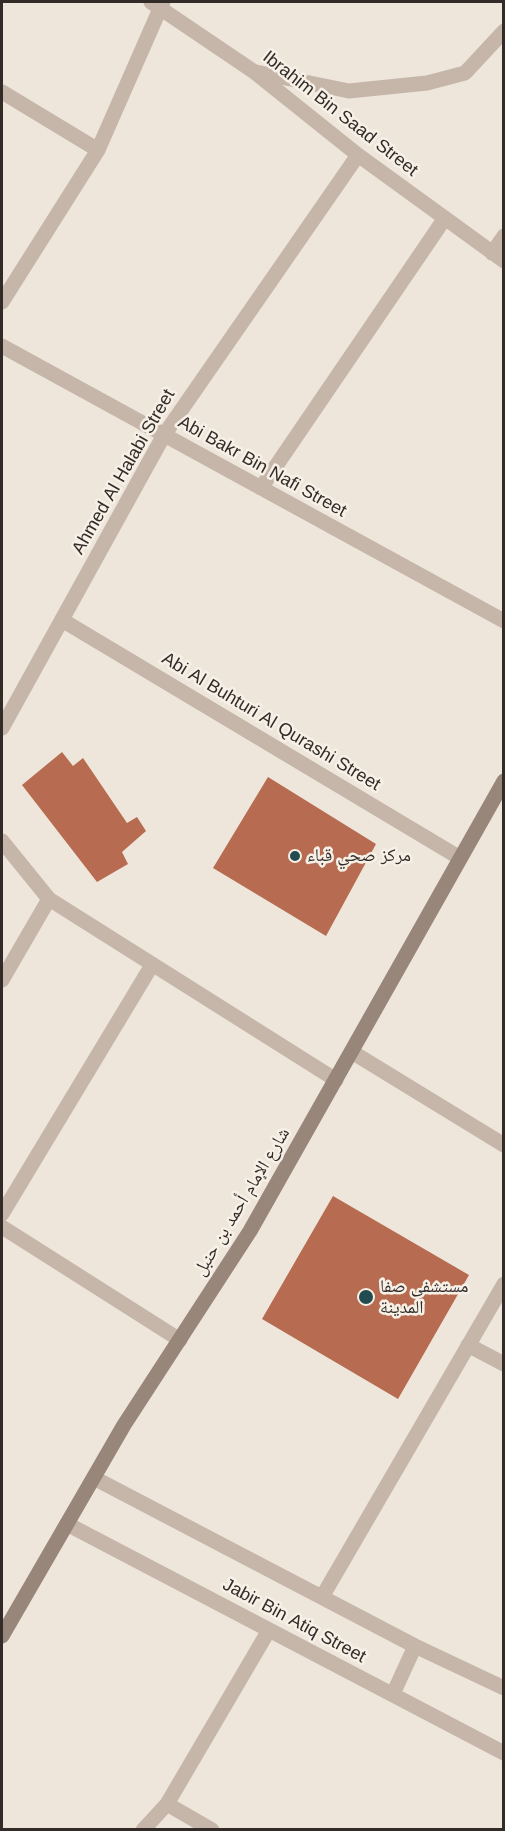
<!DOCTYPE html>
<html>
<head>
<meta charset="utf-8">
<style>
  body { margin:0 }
  #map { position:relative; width:505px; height:1831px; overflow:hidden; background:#eee6db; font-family:Helvetica,sans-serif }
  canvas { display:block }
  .frame { position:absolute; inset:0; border:3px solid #332b28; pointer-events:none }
</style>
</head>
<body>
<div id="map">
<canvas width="505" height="1831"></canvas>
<div class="frame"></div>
</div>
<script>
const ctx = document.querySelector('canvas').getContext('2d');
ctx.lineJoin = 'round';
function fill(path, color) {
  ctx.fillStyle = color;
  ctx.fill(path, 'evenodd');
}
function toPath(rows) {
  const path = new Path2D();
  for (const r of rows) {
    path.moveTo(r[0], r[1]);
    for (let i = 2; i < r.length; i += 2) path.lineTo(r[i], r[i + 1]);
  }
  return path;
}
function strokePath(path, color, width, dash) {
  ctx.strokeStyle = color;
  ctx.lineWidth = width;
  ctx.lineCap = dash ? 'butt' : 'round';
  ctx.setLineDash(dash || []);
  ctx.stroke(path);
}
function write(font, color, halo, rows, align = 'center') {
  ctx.font = font + ' Helvetica,"Noto Naskh Arabic",sans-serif';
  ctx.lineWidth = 5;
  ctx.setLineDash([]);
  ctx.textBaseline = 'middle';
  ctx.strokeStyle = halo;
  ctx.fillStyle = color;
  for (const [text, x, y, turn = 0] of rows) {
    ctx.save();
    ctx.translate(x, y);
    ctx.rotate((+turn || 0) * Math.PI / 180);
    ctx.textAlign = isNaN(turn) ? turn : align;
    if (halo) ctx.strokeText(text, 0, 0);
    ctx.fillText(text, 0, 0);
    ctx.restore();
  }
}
fill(toPath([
  [62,752,73,766,83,758,127,823,137,817,146,831,122,852,128,864,97,882,22,785],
  [268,777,376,844,326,936,213,868],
  [333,1196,469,1275,398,1399,262,1319]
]), '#b76b50');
strokePath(toPath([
  [151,2,253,71,358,155,504,261],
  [256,72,349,91,427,83,465,73,504,31],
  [2,92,98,150],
  [492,253,504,236],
  [2,302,98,150,163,2],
  [2,346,504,621],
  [261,488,445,218],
  [62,620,460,858],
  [2,728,164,435,358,155],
  [2,841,49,899,336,1080],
  [2,980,49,899],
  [352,1052,504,1145],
  [2,1214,152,965],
  [2,1227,180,1340],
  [468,1345,504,1364],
  [94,1478,415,1646,504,1688],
  [67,1524,504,1753],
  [322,1597,504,1284],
  [393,1694,415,1646],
  [167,1804,212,1830],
  [143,1830,167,1804,269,1630]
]), '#c5b6a9', 15);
strokePath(toPath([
  [2,1636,124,1425,250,1231,504,781]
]), '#98867a', 15);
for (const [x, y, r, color] of [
  [295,856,6,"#224b4f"],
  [366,1297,8,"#224b4f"]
]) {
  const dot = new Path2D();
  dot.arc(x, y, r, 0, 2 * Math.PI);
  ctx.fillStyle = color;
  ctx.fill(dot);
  strokePath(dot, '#f7f0e7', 2);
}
write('18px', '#332b28', '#f7f0e7', [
  ["Ibrahim Bin Saad Street",340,114,38],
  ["Abi Bakr Bin Nafi Street",262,467,29],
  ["Ahmed Al Halabi Street",124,472,-60],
  ["Abi Al Buhturi Al Qurashi Street",271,722,31],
  ["شارع الإمام أحمد بن حنبل",242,1202,-59],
  ["Jabir Bin Atiq Street",294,1621,28]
]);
write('18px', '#332b28', '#f7f0e7', [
  ["مركز صحي قباء",307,856],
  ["مستشفی صفا",380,1287],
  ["المدینة",380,1308]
], 'left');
</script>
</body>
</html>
